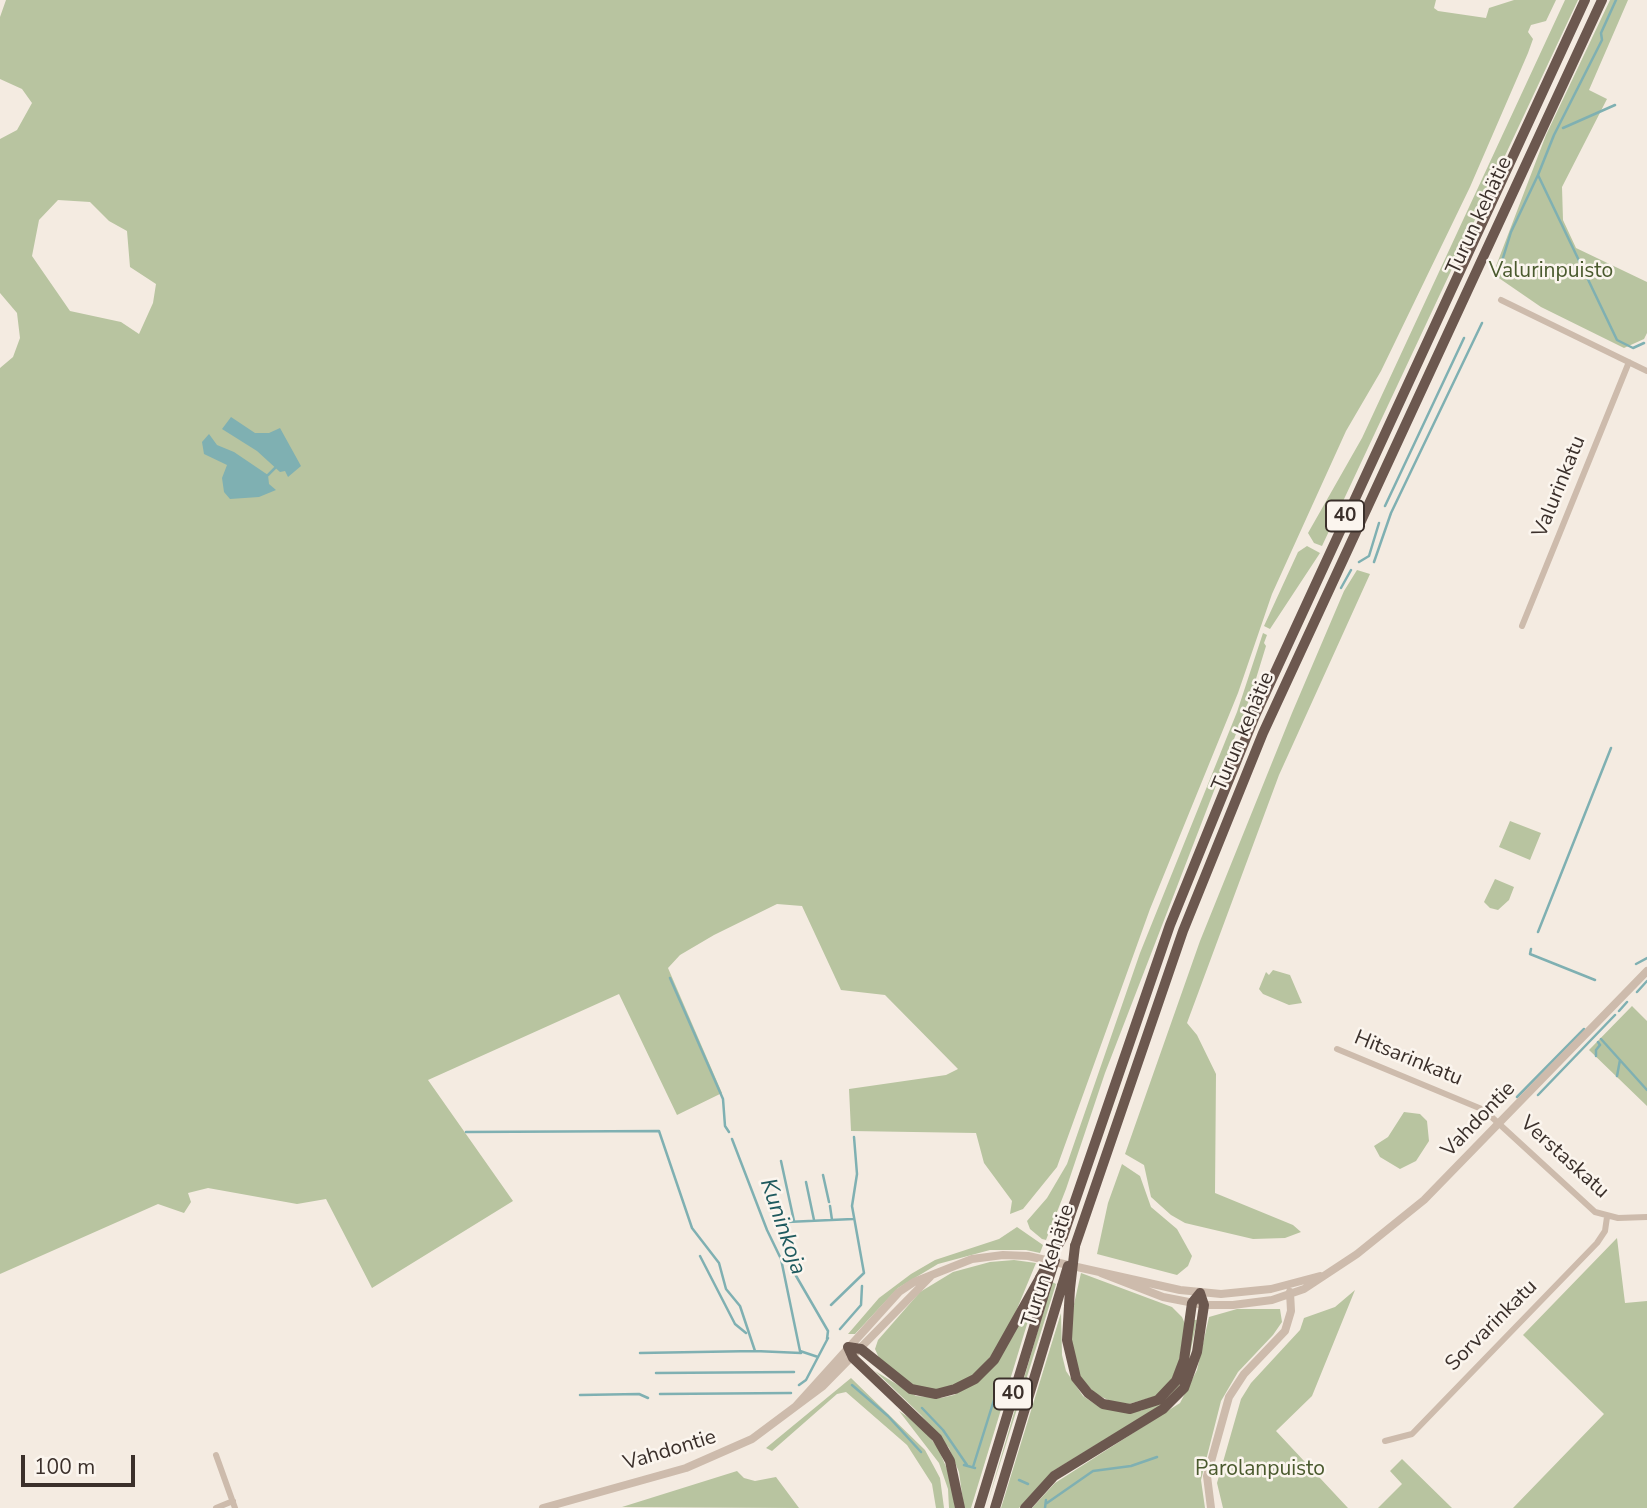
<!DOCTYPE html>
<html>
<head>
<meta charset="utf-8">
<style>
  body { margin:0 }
  #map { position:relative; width:1647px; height:1508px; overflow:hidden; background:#f4ebe1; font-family:"Nunito Sans",sans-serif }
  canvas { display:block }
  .scale { position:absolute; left:21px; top:1455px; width:114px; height:32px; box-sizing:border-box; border:4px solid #3b302b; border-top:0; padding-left:9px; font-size:21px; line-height:24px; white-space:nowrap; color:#3b302b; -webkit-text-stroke:5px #fbf5ee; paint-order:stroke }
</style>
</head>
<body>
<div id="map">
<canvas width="1647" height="1508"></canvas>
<div class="scale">100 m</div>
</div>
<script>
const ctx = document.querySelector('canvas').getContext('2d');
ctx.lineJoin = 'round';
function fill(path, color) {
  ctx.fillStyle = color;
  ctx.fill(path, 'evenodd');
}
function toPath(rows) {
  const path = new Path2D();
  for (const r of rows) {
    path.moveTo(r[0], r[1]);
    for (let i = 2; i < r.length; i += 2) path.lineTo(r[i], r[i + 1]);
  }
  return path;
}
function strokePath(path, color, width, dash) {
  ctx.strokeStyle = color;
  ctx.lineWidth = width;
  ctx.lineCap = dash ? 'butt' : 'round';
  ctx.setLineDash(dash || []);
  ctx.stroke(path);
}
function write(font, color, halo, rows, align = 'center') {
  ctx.font = font + ' "Nunito Sans",sans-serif';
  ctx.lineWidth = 5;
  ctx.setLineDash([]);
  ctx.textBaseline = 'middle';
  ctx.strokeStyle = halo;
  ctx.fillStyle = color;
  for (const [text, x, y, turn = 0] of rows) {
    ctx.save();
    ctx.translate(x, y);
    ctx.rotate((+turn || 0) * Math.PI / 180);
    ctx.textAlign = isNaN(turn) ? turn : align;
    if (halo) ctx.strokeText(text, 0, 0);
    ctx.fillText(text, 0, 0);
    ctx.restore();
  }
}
fill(toPath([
  [6,0,1436,0,1434,8,1438,11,1486,18,1489,8,1514,0,1556,0,1546,21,1531,25,1528,32,1533,39,1528,53,1470,187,1381,371,1346,431,1272,594,1238,693,1150,909,1057,1167,1023,1209,1010,1214,1012,1201,984,1163,976,1133,851,1131,849,1089,946,1075,958,1069,885,995,841,990,802,906,777,904,714,935,680,955,668,968,722,1093,677,1115,619,994,428,1080,513,1201,372,1288,326,1199,297,1204,208,1188,188,1193,191,1202,184,1213,158,1204,0,1274,0,368,13,357,20,338,17,313,0,293,0,139,17,130,32,103,22,89,0,79,0,17],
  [58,200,90,202,109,221,127,231,130,267,156,284,153,303,139,334,121,322,70,311,32,256,39,220],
  [1565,0,1578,0,1322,546,1314,543,1308,533,1362,438],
  [1610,0,1628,0,1589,90,1607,99,1562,187,1563,220,1576,248,1647,282,1647,333,1644,339,1624,348,1541,307,1493,274,1546,135],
  [1307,546,1320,553,1270,629,1264,626,1298,552],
  [1357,570,1370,574,1279,775,1187,1023,1197,1035,1216,1074,1215,1193,1293,1225,1301,1232,1285,1238,1253,1239,1185,1223,1171,1215,1151,1197,1144,1165,1125,1154,1200,941,1292,713,1344,591],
  [1263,633,1267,635,1264,643,1266,646,1251,695,1105,1073,1066,1189,1046,1240,1042,1239,1030,1229,1027,1221,1047,1198,1067,1164,1140,953,1237,712],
  [1510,821,1541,833,1530,860,1499,847],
  [1495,879,1514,887,1509,900,1498,910,1490,908,1484,902],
  [1273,970,1290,975,1302,1003,1289,1005,1263,994,1259,989,1266,972,1269,975],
  [1632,1006,1647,1021,1647,1106,1589,1050],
  [1404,1112,1420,1114,1427,1121,1429,1141,1416,1161,1400,1169,1380,1157,1374,1146,1388,1137],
  [1122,1164,1140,1176,1151,1207,1177,1229,1192,1256,1188,1266,1177,1275,1097,1254,1108,1203],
  [1017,1227,1043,1245,1040,1253,1026,1250,990,1250,938,1264,898,1288,855,1334,848,1334,879,1298,911,1274,935,1260,999,1239],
  [1617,1238,1625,1303,1647,1301,1647,1508,1513,1508,1604,1414,1523,1335],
  [1014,1260,1036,1263,1012,1321,992,1355,976,1373,959,1384,936,1390,909,1384,879,1358,875,1349,878,1340,920,1292,953,1272,990,1262],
  [1081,1273,1172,1307,1182,1317,1185,1324,1179,1362,1171,1381,1156,1396,1129,1404,1112,1402,1096,1394,1077,1375,1071,1356,1072,1313],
  [1052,1282,1056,1284,986,1508,1009,1430],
  [1355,1290,1312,1396,1276,1431,1348,1508,1223,1508,1217,1483,1241,1399,1251,1383,1300,1330,1304,1318,1335,1307],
  [1028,1309,1031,1311,971,1508,964,1508,959,1472,949,1448,921,1415,875,1371,916,1396,941,1398,954,1395,980,1380],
  [1237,1309,1280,1309,1282,1322,1273,1335,1238,1372,1221,1401,1201,1480,1205,1508,1032,1508,1055,1483,1180,1403,1197,1370,1209,1317],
  [1061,1313,1062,1355,1066,1371,1083,1396,1098,1406,1121,1411,1141,1411,1171,1394,1193,1320,1197,1320,1188,1364,1181,1384,1168,1401,1053,1471,1019,1508,1001,1508],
  [851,1378,925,1450,940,1478,944,1508,936,1508,932,1484,907,1445,846,1392,837,1394,772,1451,766,1448],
  [899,1411,921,1426,938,1448,950,1476,955,1508,949,1508,948,1489,939,1463],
  [1402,1459,1452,1508,1378,1508,1402,1484,1390,1471],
  [737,1471,744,1478,755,1481,776,1477,799,1508,622,1507]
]), '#b8c4a0');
fill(toPath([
  [231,417,255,433,269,433,280,428,301,466,288,477,285,471,280,472,257,451,222,429],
  [209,434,217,445,234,452,268,475,269,484,276,490,259,497,230,499,224,492,222,478,227,465,204,454,202,442]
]), '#7fb0b2');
strokePath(toPath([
  [1563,128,1615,105],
  [1538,175,1554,135,1602,40,1601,33,1616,0],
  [1498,274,1511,232,1538,175,1617,340,1633,348,1644,343],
  [268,475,275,468],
  [1385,506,1464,338],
  [1359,562,1369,556,1379,523],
  [1374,562,1391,513,1482,323],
  [1341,588,1351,570],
  [1538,932,1611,748],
  [1531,949,1530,954,1595,980],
  [1636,964,1647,958],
  [670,978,723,1099,725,1126,729,1132],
  [1637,992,1647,981],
  [1619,1011,1627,1002],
  [1601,1039,1647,1090],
  [1596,1056,1596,1050,1600,1045,1598,1042],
  [1617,1076,1620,1060],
  [1538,1095,1615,1015],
  [1517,1097,1584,1029],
  [466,1132,659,1131,692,1228,719,1263,726,1289,740,1306,755,1351],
  [732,1139,767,1230,781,1259,800,1351,818,1357],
  [781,1161,794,1221],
  [823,1175,829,1202],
  [806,1182,814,1220],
  [830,1206,832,1220],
  [787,1222,853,1219],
  [700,1256,735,1324,746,1333],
  [788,1262,828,1331,827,1339],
  [831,1305,864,1273,852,1206,857,1174,854,1137],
  [840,1329,861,1305,862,1286],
  [640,1353,755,1351,801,1353],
  [656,1373,794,1372],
  [799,1385,806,1380,828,1338],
  [852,1385,888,1416,921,1452],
  [660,1394,791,1393],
  [580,1395,639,1394,648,1398],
  [922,1408,943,1430,967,1465],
  [964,1465,975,1468],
  [973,1467,999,1384],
  [1019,1480,1028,1484],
  [1047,1503,1093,1471,1131,1466,1157,1457],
  [1045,1508,1046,1500]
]), '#7fb0b2', 2.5);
strokePath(toPath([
  [1501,300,1647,371],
  [1522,626,1629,362],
  [1337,1049,1484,1110,1595,1212,1618,1218,1647,1217],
  [1385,1441,1412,1434,1597,1243,1605,1231,1607,1217],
  [216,1455,235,1508],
  [216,1508,233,1501]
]), '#cdbbac', 6);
strokePath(toPath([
  [1101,1273,1163,1297,1204,1305,1233,1305,1272,1300,1304,1289,1357,1254,1424,1200,1647,971],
  [796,1406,899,1292,914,1282,972,1259,1003,1255,1028,1256,1180,1290,1221,1294,1271,1289,1320,1276],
  [543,1508,686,1468,752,1439,823,1386,930,1277],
  [1211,1508,1207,1476,1229,1397,1244,1374,1285,1331,1291,1311,1290,1292]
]), '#cdbbac', 8);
strokePath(toPath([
  [1063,1236,1170,925,1254,718,1585,0],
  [1075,1246,1183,931,1263,733,1602,0],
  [1070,1289,1067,1340,1076,1378,1088,1393,1103,1404,1130,1409,1158,1400,1176,1381,1184,1360,1192,1303,1200,1293],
  [848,1347,861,1349,911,1389,936,1394,955,1389,975,1379,994,1360,1040,1278],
  [848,1347,853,1358,937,1438,950,1461,960,1508],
  [979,1508,1048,1281],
  [995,1508,1062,1286],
  [1025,1508,1054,1476,1163,1409,1184,1388,1197,1352,1204,1305,1200,1293]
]), '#6c584f', 10);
strokePath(toPath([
  [1040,1278,1063,1236],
  [1048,1281,1055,1260],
  [1062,1286,1068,1266],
  [1070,1289,1075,1246]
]), '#6c584f', 10);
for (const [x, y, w] of [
  [1345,516,38],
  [1013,1394,38]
]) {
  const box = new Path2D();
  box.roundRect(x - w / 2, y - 15.5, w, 31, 5);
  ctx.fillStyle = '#fbf5ee';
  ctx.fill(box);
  strokePath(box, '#3b302b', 2);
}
write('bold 19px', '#3b302b', null, [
  ["40",1345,516],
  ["40",1013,1394]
]);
write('21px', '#3b302b', '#fbf5ee', [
  ["Turun kehätie",1480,216,-65],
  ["Valurinkatu",1560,487,-68],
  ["Turun kehätie",1244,732,-67],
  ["Hitsarinkatu",1408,1059,22],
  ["Vahdontie",1479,1120,-46],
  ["Verstaskatu",1564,1158,42],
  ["Turun kehätie",1049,1266,-72],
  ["Sorvarinkatu",1492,1326,-45],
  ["Vahdontie",670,1451,-17]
]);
write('21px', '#4a5a2e', '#fbf5ee', [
  ["Valurinpuisto",1551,272],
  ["Parolanpuisto",1260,1470]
]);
write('italic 23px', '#1f5a5e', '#fbf5ee', [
  ["Kuninkoja",782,1227,71]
]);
</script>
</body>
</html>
